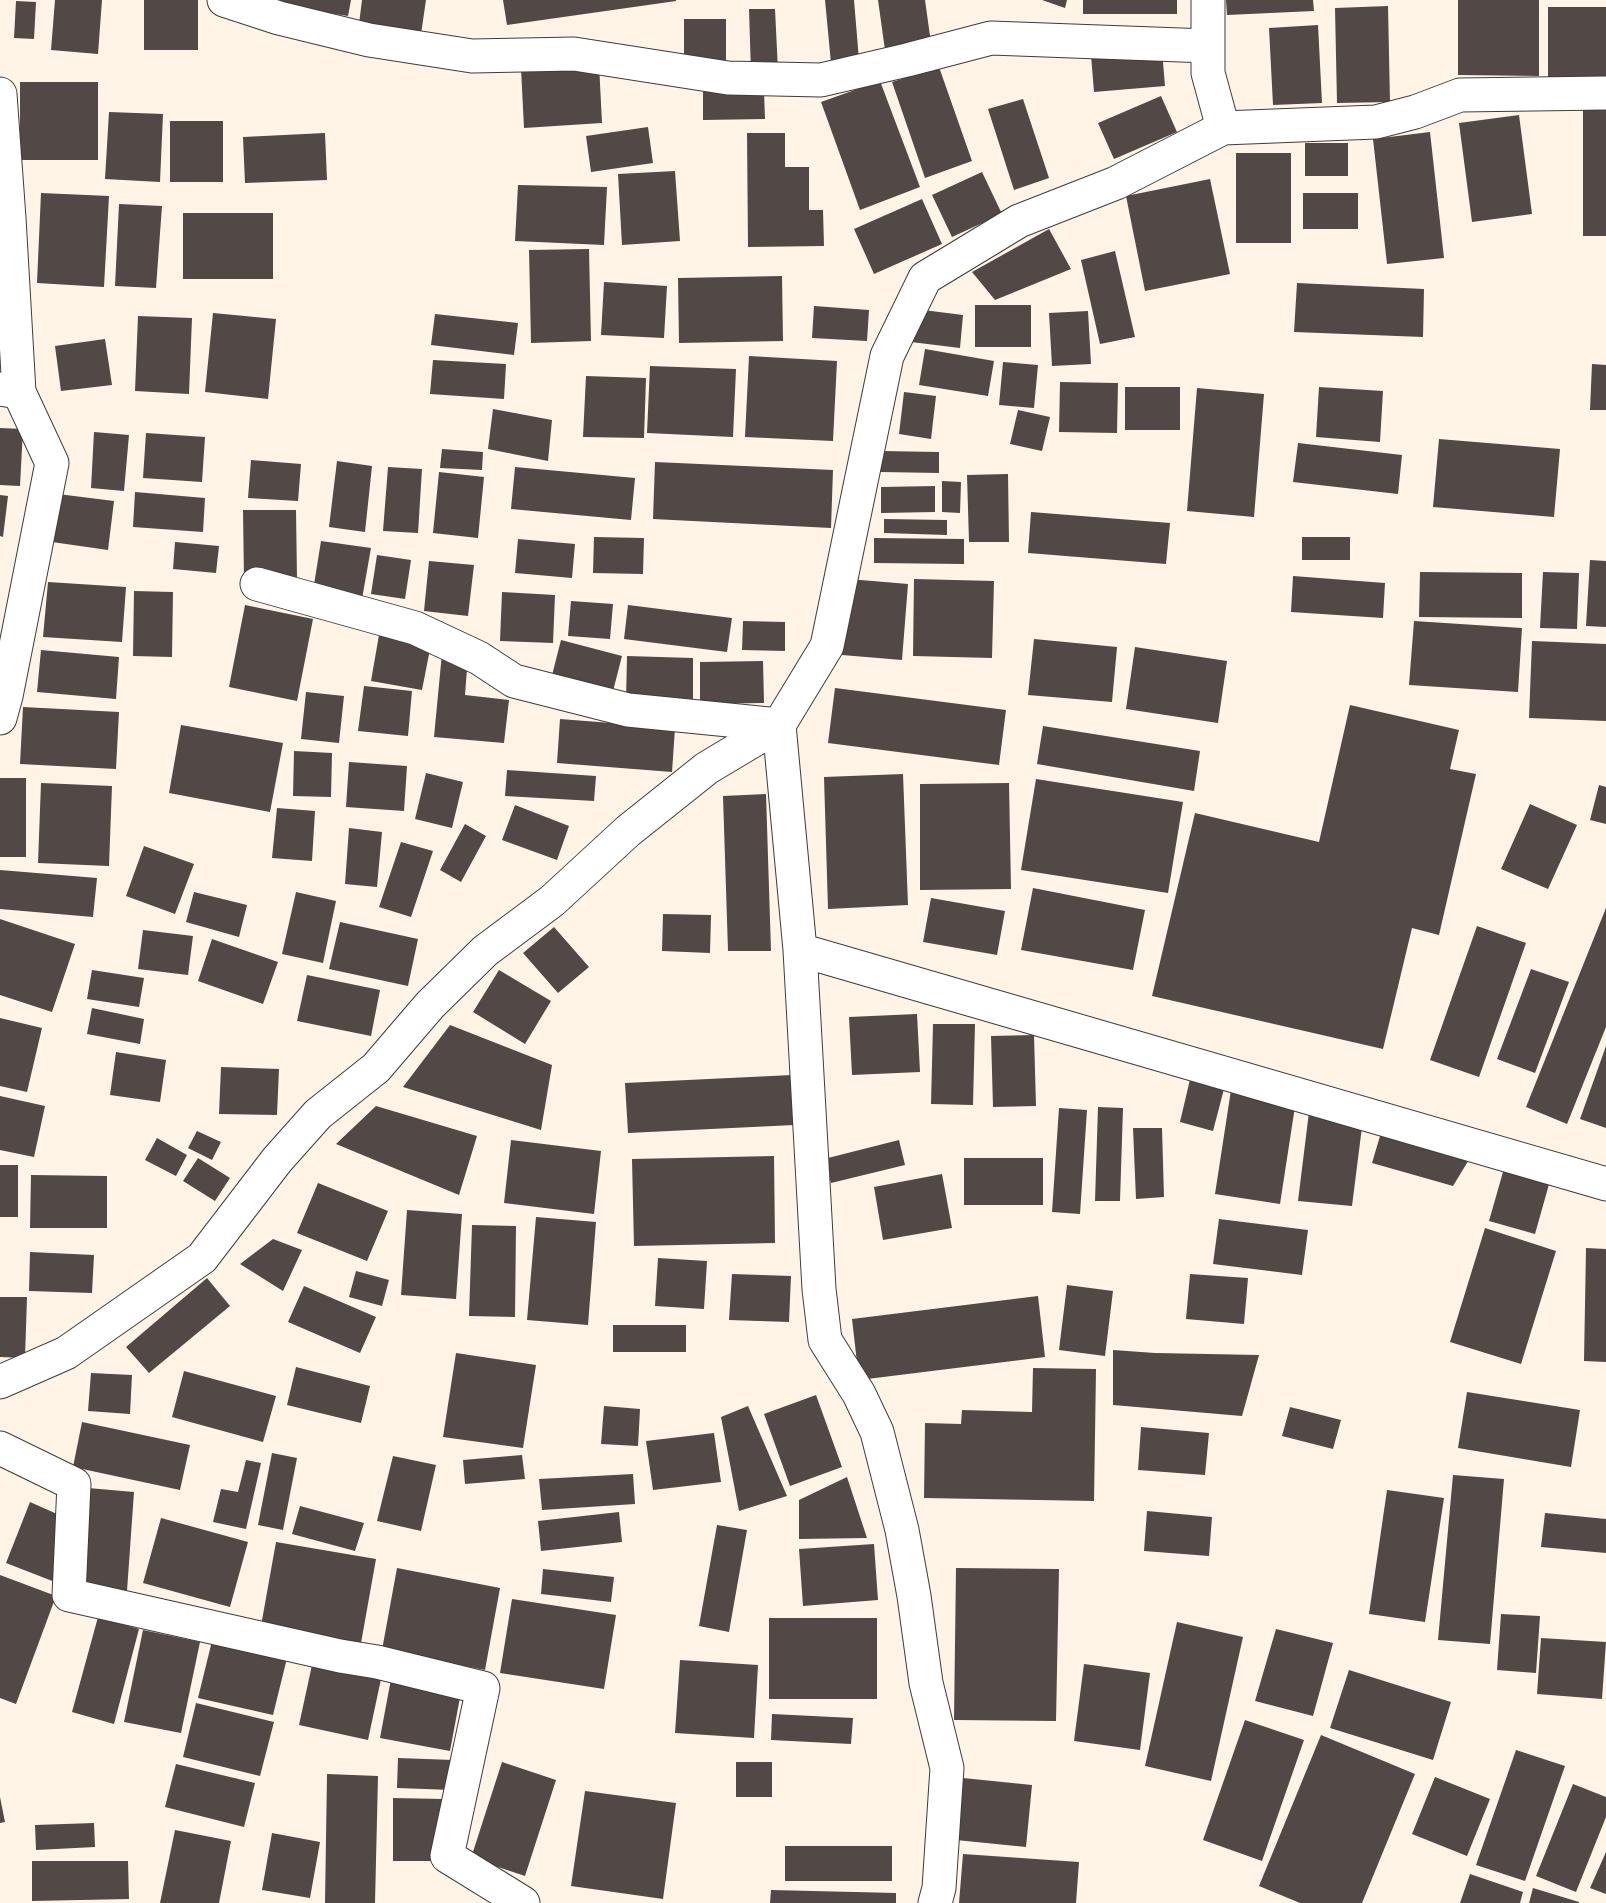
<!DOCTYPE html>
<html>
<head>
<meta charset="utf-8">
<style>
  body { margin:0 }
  canvas { display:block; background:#fff4e6 }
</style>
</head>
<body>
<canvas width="1606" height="1903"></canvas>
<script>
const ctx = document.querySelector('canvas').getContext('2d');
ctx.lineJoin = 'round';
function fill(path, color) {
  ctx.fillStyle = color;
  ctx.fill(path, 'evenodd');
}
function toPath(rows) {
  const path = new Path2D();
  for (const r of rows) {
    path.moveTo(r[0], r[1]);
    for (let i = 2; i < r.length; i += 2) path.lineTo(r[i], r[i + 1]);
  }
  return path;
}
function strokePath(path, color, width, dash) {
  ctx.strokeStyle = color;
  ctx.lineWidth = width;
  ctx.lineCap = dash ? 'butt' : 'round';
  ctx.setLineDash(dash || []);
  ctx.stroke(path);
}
fill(toPath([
  [55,0,102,0,98,54,51,50],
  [144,0,198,0,198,50,144,50],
  [280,0,351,0,348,16,279,5],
  [362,0,426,0,420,41,358,32],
  [503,0,676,0,676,1,507,25],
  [825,0,854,0,859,60,831,63],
  [878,0,925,0,931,43,885,50],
  [1042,0,1067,0,1065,8],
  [1083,0,1177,0,1177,14,1083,14],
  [1226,0,1313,0,1314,11,1227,15],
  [1458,0,1539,0,1539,76,1458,75],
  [16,1,36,2,34,39,14,38],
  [1388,6,1390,102,1337,103,1335,8],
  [1548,7,1606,7,1606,77,1548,77],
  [749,9,775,9,778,71,751,73],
  [684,19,726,19,726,62,684,62],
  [1318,25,1322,103,1273,105,1269,28],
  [1162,50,1165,86,1094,92,1091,55],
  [599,64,602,123,524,128,521,68],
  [939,67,972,161,925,178,892,82],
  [880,81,920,187,860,210,821,102],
  [20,82,98,82,98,160,20,160],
  [764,91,765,119,703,120,703,92],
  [1161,96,1177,132,1114,159,1098,123],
  [1023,99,1049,178,1014,190,988,109],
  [1583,110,1606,110,1606,236,1583,236],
  [109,112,163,114,160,182,105,179],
  [1519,115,1532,214,1472,222,1459,123],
  [170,121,223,121,223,182,170,182],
  [648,127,653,163,591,172,586,136],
  [1430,132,1444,258,1387,264,1373,139],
  [325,133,327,180,245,183,243,137],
  [747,133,785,133,785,167,809,167,809,210,823,210,824,246,748,247],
  [1305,143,1348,143,1348,176,1305,176],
  [1236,153,1291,153,1291,243,1236,243],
  [675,171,680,241,622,245,618,174],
  [982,172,1002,214,952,237,932,195],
  [1210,179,1230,274,1145,291,1126,196],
  [518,185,607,187,604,245,515,241],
  [41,193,109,196,104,287,37,283],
  [1303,193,1358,193,1358,229,1303,229],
  [922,199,942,244,874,274,854,229],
  [119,204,162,206,156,288,115,286],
  [183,213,273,213,273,279,183,279],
  [1049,229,1071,269,995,300,972,272],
  [589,249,591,341,531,343,529,250],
  [1115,251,1135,337,1100,344,1081,260],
  [782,276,783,341,679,343,678,278],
  [604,282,667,286,664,338,601,335],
  [1297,283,1424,289,1423,337,1294,332],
  [975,305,1031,305,1031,347,975,347],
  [814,306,869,310,867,341,812,338],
  [915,309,963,315,960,348,911,342],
  [1088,311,1091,364,1052,366,1049,313],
  [213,313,276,319,268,399,205,392],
  [435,314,518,323,514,355,431,345],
  [138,316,192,318,189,394,135,391],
  [105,339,112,385,61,391,55,346],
  [925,349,994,361,988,396,919,385],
  [749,356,837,361,833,441,745,437],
  [433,360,506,364,504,399,430,394],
  [1003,362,1038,365,1034,408,999,405],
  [1592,364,1606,365,1606,410,1590,410],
  [650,366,736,369,733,437,647,433],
  [586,376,646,378,644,438,583,437],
  [1060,382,1118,383,1117,433,1059,432],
  [1125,387,1180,387,1180,430,1125,430],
  [1319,387,1383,391,1380,442,1316,437],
  [1197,388,1264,394,1254,517,1187,511],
  [904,392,936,396,931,439,899,434],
  [493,409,552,420,548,461,488,449],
  [1018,410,1050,417,1042,451,1010,444],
  [0,428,23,429,20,486,0,485],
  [94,432,129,435,124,491,91,488],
  [146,433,205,437,202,482,143,478],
  [1439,439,1560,449,1554,517,1433,507],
  [1298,443,1402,455,1398,494,1293,482],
  [442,449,483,452,482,470,440,468],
  [881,451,939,452,939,473,881,472],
  [251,460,301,464,298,501,248,498],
  [337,461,372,466,365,532,329,527],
  [655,462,833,470,831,528,653,519],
  [388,467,422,469,418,533,383,531],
  [515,467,635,478,631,520,511,509],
  [439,472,484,477,478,538,433,533],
  [1008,474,1009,542,969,542,967,475],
  [942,481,961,482,960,513,942,512],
  [935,486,935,512,881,513,881,487],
  [135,492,205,498,203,532,133,527],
  [58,494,114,501,108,550,52,542],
  [0,495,8,496,3,537,0,536],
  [243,510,296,510,297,579,244,580],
  [1031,512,1170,523,1166,564,1028,553],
  [884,519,947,520,947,535,884,533],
  [594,537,644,538,643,574,593,573],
  [1302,537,1350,537,1350,560,1302,560],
  [874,538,964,539,964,564,874,563],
  [518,539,575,544,572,578,515,573],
  [321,541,371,548,362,599,313,591],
  [175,542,219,546,216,573,173,569],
  [377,555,411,560,405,599,371,594],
  [1590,560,1606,561,1606,627,1586,626],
  [429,561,474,565,468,616,424,611],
  [1420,572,1522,573,1522,618,1419,617],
  [1543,572,1579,573,1577,629,1540,628],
  [1293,576,1385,583,1383,618,1291,612],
  [849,579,908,584,902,660,842,655],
  [914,579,994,581,992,658,913,656],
  [48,582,126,587,122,642,43,637],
  [134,591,173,592,172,657,133,656],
  [502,592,555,595,553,643,500,641],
  [571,601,613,604,610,639,568,636],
  [245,605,313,619,297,701,229,687],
  [628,605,732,618,727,652,624,639],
  [743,621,785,622,785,651,742,650],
  [1414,621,1522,628,1518,692,1409,685],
  [379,635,431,644,422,690,371,681],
  [1034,639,1117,647,1112,702,1028,695],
  [561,640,622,656,611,699,550,683],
  [1532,641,1606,644,1606,721,1529,718],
  [1135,647,1227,661,1218,723,1126,709],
  [41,650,119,657,116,699,37,692],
  [442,653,468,656,465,695,509,700,504,743,434,737],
  [627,656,693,658,693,702,626,701],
  [763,661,764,703,700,704,700,662],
  [364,686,412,691,408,736,358,731],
  [835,688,1006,710,999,765,828,743],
  [306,692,344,696,339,743,301,739],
  [1350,705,1459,730,1450,769,1476,774,1439,935,1412,928,1383,1049,1152,996,1195,813,1319,842],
  [23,707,119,712,116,769,20,764],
  [560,719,675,728,672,772,557,763],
  [181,725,283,743,270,812,169,793],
  [1043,726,1200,751,1194,791,1037,764],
  [294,751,332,753,331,797,293,796],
  [349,762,407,766,404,811,346,807],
  [507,770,596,776,594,801,505,796],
  [426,773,463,782,452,828,415,819],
  [903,774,908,905,828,909,824,777],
  [0,778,26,778,26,857,0,857],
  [1036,779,1183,802,1168,893,1021,870],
  [41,783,112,786,109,866,38,863],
  [1009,783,1011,889,920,890,920,784],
  [1599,785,1606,787,1606,824,1590,820],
  [766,794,771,951,728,951,723,796],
  [1530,804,1577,825,1548,889,1501,869],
  [515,805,569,826,557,860,502,840],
  [277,808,315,811,312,861,272,858],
  [465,824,486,836,461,882,440,870],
  [349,828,382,832,377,887,345,884],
  [401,842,433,851,411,917,379,907],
  [144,846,194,864,175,914,126,896],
  [0,870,97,878,93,917,0,909],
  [1033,888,1145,910,1133,970,1021,950],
  [194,892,247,905,239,937,186,922],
  [296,892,336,901,323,963,282,954],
  [931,898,1005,911,997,955,923,942],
  [1606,908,1606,1027,1567,1124,1526,1107],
  [663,914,711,915,710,953,662,951],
  [0,919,75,944,52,1012,0,995],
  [340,922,418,939,408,986,329,969],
  [1477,926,1526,943,1479,1077,1430,1060],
  [554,927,589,967,558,993,523,953],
  [143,930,193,936,188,975,138,969],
  [212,939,278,962,263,1004,198,981],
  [1531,969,1569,982,1535,1073,1497,1059],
  [92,970,144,978,139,1007,87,999],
  [499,970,551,1001,525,1044,473,1012],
  [307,975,380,990,371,1036,297,1021],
  [92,1008,144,1019,140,1044,87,1034],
  [917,1014,920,1072,852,1075,849,1017],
  [0,1018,42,1028,27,1092,0,1086],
  [933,1024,975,1024,973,1105,931,1104],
  [450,1025,552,1065,541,1130,403,1087],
  [1034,1035,1036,1106,993,1107,991,1036],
  [1606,1046,1606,1128,1580,1119],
  [116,1052,166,1060,160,1102,110,1095],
  [1195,1058,1230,1066,1213,1131,1180,1122],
  [221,1067,279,1069,277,1115,219,1114],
  [792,1075,794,1125,628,1133,625,1083],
  [1233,1077,1298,1087,1280,1204,1215,1194],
  [0,1096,45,1106,34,1157,0,1150],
  [376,1106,477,1136,459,1195,336,1144],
  [1098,1107,1123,1108,1120,1201,1095,1201],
  [1059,1108,1087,1110,1080,1214,1052,1212],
  [1309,1112,1363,1119,1352,1206,1298,1201],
  [1383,1126,1473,1153,1453,1186,1372,1163],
  [1133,1128,1162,1128,1164,1197,1136,1199],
  [197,1131,221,1142,212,1160,188,1148],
  [157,1138,187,1155,176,1176,145,1160],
  [511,1140,601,1151,594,1214,504,1203],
  [899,1140,905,1165,831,1183,824,1159],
  [774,1156,775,1243,634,1246,632,1159],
  [198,1158,230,1178,215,1201,183,1181],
  [964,1158,1043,1158,1043,1205,964,1205],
  [1507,1158,1553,1170,1535,1234,1489,1221],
  [0,1165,18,1165,18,1217,0,1217],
  [942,1174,952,1228,883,1240,874,1187],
  [31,1175,107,1176,107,1228,30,1228],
  [318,1183,388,1211,367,1261,297,1233],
  [407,1210,462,1214,456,1299,401,1295],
  [536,1217,596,1222,588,1325,527,1320],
  [1219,1219,1308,1230,1302,1275,1213,1264],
  [472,1225,516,1226,515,1317,469,1316],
  [1485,1228,1556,1251,1521,1364,1450,1342],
  [273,1239,302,1250,283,1291,240,1264],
  [1586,1248,1606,1249,1606,1362,1584,1361],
  [30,1252,94,1255,92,1293,29,1291],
  [658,1258,707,1261,704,1309,655,1306],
  [356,1271,389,1280,382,1306,349,1297],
  [732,1274,791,1276,789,1322,729,1320],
  [1190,1274,1248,1278,1244,1324,1186,1319],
  [207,1278,230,1306,149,1373,126,1347],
  [1067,1285,1113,1291,1105,1356,1059,1350],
  [304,1286,376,1317,360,1353,288,1322],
  [1038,1296,1045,1357,859,1380,852,1319],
  [0,1297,27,1297,25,1358,0,1357],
  [613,1325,686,1325,686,1352,613,1352],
  [1113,1350,1155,1353,1259,1355,1242,1416,1113,1405],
  [456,1353,536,1365,523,1448,443,1437],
  [296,1367,370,1386,361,1423,287,1405],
  [1033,1368,1096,1369,1094,1501,924,1498,925,1423,961,1424,962,1410,1032,1412],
  [184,1371,276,1396,263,1442,172,1417],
  [91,1373,132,1375,130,1414,88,1411],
  [1467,1392,1580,1410,1571,1467,1458,1448],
  [816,1395,842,1467,790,1486,764,1414],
  [604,1406,640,1409,638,1446,601,1444],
  [748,1406,787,1496,739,1511,721,1417],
  [1290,1407,1341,1420,1333,1449,1282,1436],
  [82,1422,190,1445,180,1490,73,1467],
  [1141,1427,1209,1433,1205,1475,1138,1470],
  [714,1433,721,1482,653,1490,646,1441],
  [272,1453,297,1458,283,1530,258,1525],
  [522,1455,525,1479,465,1484,463,1460],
  [393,1456,436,1465,421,1531,377,1521],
  [246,1460,261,1463,246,1529,213,1522,221,1489,238,1492],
  [633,1474,635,1504,542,1510,539,1479],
  [1453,1475,1504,1479,1490,1644,1438,1640],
  [847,1477,867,1538,799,1539,799,1500],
  [88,1488,134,1492,127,1591,82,1588],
  [1387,1490,1444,1498,1425,1622,1369,1614],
  [30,1502,66,1518,60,1584,6,1563],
  [300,1506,364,1523,355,1551,292,1534],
  [1147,1511,1212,1517,1209,1556,1144,1551],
  [619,1512,622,1542,541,1551,538,1521],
  [1545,1513,1606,1519,1606,1553,1541,1547],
  [161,1518,248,1542,230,1607,143,1583],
  [717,1525,747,1530,729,1632,699,1626],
  [276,1542,376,1559,361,1643,261,1626],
  [874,1544,878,1600,803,1606,799,1549],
  [397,1568,500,1588,485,1670,382,1650],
  [956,1568,1059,1569,1056,1721,954,1720],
  [543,1569,614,1577,611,1602,541,1594],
  [0,1575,56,1596,16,1704,0,1698],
  [512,1599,616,1615,604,1689,500,1673],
  [1501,1614,1540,1616,1536,1673,1497,1670],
  [98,1617,139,1629,114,1724,72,1712],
  [769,1618,877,1618,877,1699,769,1699],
  [1177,1622,1243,1637,1211,1781,1145,1766],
  [1276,1629,1333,1643,1313,1716,1255,1701],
  [143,1630,200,1642,181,1733,124,1722],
  [1541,1638,1606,1642,1602,1699,1537,1694],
  [212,1641,287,1658,273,1715,198,1698],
  [680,1660,758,1665,754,1738,675,1733],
  [1084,1664,1150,1673,1140,1750,1074,1741],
  [312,1665,381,1679,368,1740,299,1725],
  [1349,1670,1451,1702,1433,1760,1330,1728],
  [391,1679,461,1692,450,1751,380,1738],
  [196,1703,274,1722,260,1776,183,1757],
  [772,1714,853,1718,851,1744,771,1740],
  [1245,1720,1304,1740,1262,1861,1203,1840],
  [1321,1735,1415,1774,1362,1903,1300,1903,1259,1886],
  [1516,1750,1565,1766,1525,1881,1476,1865],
  [398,1758,453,1760,452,1790,397,1788],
  [502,1762,556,1780,525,1876,471,1858],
  [736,1762,772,1762,772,1797,736,1797],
  [176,1764,255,1783,244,1827,165,1807],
  [327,1774,378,1776,375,1903,325,1903],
  [1435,1777,1490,1799,1467,1856,1412,1834],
  [963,1778,1032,1785,1026,1847,956,1840],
  [1573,1784,1606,1797,1606,1817,1576,1892,1536,1876],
  [585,1791,676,1803,663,1899,571,1886],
  [0,1797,5,1822,0,1823],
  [393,1798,443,1799,443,1861,393,1861],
  [94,1823,95,1847,36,1850,35,1825],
  [175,1830,231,1841,219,1903,160,1903],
  [272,1833,320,1842,310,1898,262,1890],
  [785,1846,892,1846,892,1881,785,1881],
  [1606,1852,1606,1894,1590,1888],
  [963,1854,1079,1862,1076,1903,959,1903],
  [32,1861,128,1861,129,1899,32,1901],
  [1470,1874,1523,1892,1520,1903,1460,1903],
  [1533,1888,1579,1902,1579,1903,1529,1903],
  [771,1890,896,1893,896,1903,770,1903]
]), '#524846');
const street = toPath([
  [224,0,279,18,369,40,472,56,574,54,728,78,821,80,907,60,991,38,1208,46],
  [0,94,9,218,19,392],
  [1223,128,1376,122,1415,112,1460,95,1606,93],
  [0,389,19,392,52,463,6,696,0,718],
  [257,584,415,628,479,658,514,681,628,710,779,725,800,950,819,1289,825,1340,859,1394,877,1432,902,1530,914,1596,926,1683,947,1768,939,1888,935,1903],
  [800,950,1606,1184],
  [0,1382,66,1353,202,1258,277,1160,318,1114,376,1068,430,1005,485,951,552,901,628,831,707,768,779,725,827,646,887,356,925,278,1019,221,1116,183,1223,128,1208,73,1208,0],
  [0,1448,74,1484,69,1595,340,1656,377,1662,483,1688,447,1856,523,1903]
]);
strokePath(street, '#3d3d3d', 35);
strokePath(street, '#fff', 33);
</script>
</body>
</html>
